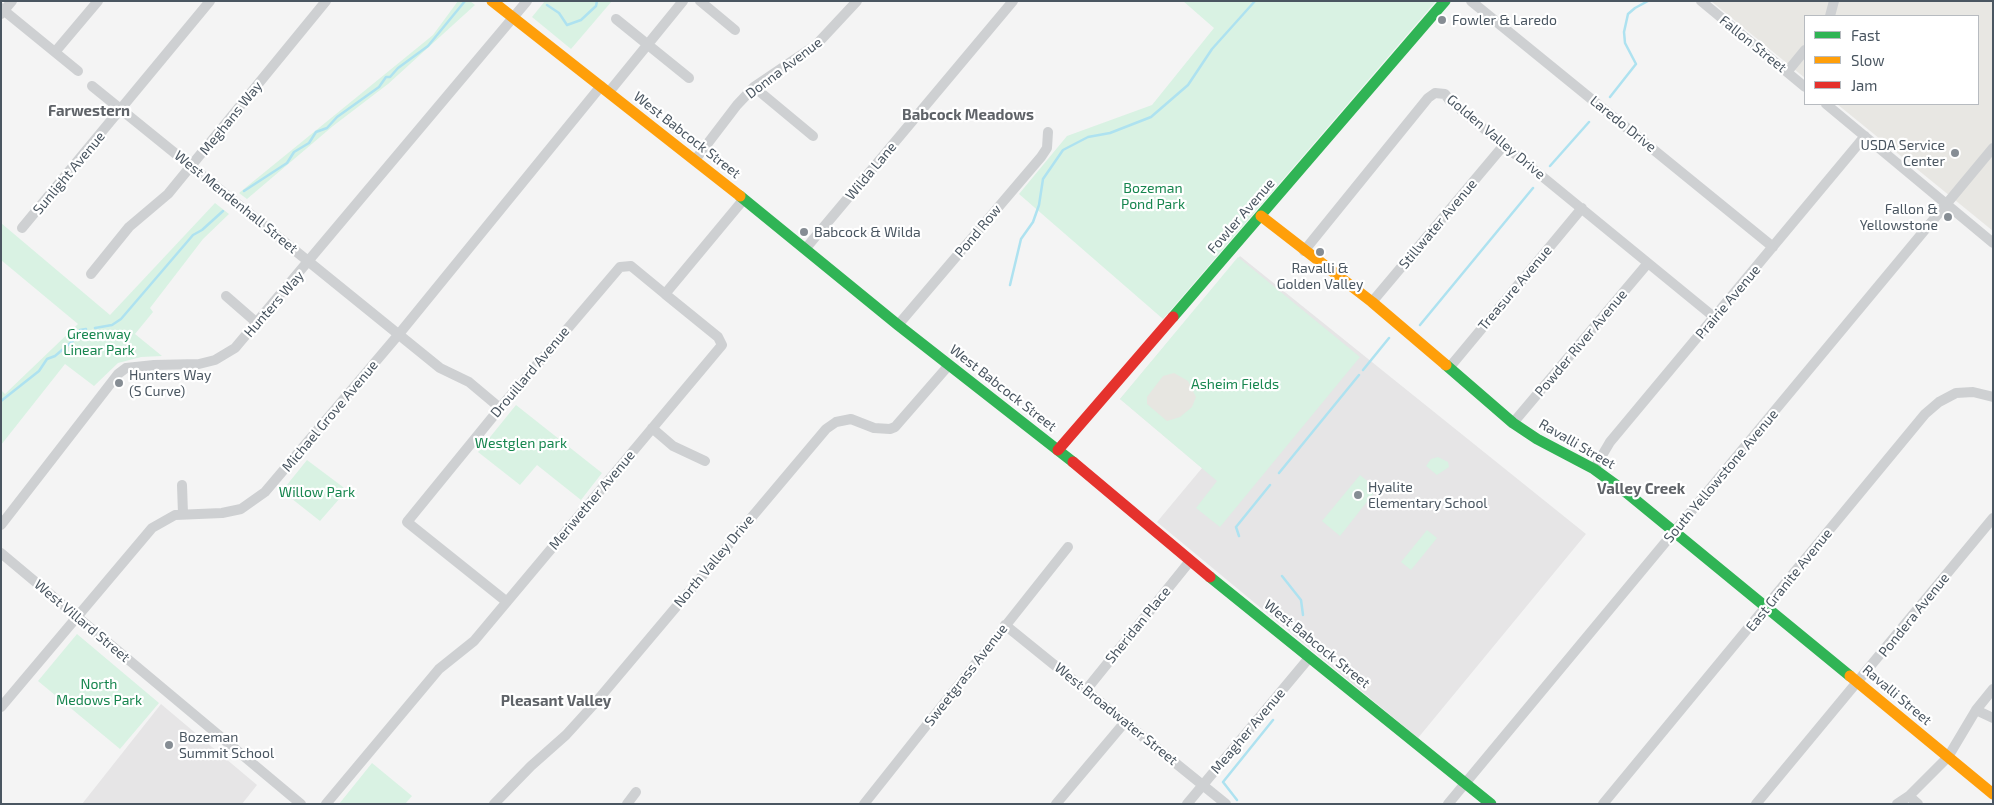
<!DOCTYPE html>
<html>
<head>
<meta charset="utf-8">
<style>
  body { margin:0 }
  #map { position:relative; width:1994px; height:805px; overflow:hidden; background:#f4f4f4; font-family:"Exo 2",sans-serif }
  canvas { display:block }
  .frame { position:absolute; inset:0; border:2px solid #4a5661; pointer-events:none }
  .legend { position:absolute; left:1804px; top:15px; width:175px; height:90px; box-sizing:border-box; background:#fff; border:1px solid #b7bbc0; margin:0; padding:6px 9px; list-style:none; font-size:15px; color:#4a5661 }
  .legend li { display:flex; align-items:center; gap:10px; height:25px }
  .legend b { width:25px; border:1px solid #b7bbc0 }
</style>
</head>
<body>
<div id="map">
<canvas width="1994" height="805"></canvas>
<div class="frame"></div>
<ul class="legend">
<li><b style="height:6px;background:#30b455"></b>Fast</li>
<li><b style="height:6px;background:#ff9f0a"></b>Slow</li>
<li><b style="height:6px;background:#e5322d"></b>Jam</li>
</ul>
</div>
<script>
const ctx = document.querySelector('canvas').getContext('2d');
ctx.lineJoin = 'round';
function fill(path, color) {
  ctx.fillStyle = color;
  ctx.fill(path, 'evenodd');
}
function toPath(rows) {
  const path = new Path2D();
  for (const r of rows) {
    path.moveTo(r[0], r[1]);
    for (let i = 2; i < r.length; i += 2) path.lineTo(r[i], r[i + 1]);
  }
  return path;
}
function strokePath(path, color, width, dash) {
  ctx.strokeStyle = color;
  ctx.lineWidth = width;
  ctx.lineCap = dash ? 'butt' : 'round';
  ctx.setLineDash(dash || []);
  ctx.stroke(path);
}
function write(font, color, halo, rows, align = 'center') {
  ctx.font = font + ' "Exo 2",sans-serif';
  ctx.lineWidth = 4.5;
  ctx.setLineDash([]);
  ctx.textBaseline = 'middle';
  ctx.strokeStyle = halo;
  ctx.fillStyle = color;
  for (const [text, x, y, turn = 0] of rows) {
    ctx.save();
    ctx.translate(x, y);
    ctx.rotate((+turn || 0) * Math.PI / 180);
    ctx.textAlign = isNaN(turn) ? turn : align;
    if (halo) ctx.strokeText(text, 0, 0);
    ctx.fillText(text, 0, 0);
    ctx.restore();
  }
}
fill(toPath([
  [1711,1,1993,1,1993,231,1837,104,1978,104,1978,16,1805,16,1805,78]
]), '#e8e7e3');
fill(toPath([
  [1240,256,1586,534,1418,738,1157,522,1202,468,1120,399],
  [161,704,257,785,242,804,82,804]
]), '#e6e5e6');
fill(toPath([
  [458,1,470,1,475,5,388,84,333,126,247,199,239,193,433,35],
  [545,1,575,2,612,1,571,49,532,17],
  [1183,1,1436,1,1163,319,1019,194,1067,136,1152,105,1214,28],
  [215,203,229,214,203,239,150,308,153,312,135,334,162,356,141,357,118,363,94,386,65,364,1,445,1,390,5,394,78,324,1,260,1,223,110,315],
  [1238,257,1360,357,1220,527,1196,508,1217,481,1120,399],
  [516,405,602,473,581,500,537,465,520,485,478,452],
  [1438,457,1448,462,1449,467,1437,475,1426,466,1431,459],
  [307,460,347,490,320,521,282,491],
  [1360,475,1377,489,1340,536,1322,521],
  [1427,530,1437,538,1411,570,1401,562],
  [77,634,159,703,120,749,38,681],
  [372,763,412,796,405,804,339,804]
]), '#d9f2e3');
fill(toPath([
  [1174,373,1188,381,1196,397,1192,407,1180,417,1167,421,1147,404,1147,397,1163,376]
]), '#e7e6e1');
strokePath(toPath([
  [547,5,559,13,567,25,581,20,596,6,597,1],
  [1610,97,1636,64,1625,43,1624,32,1628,14,1635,8,1648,1],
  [1550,166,1589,122],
  [244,191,287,163,294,152,309,143,316,132,327,128,337,117,379,87,386,77,390,77,398,68,428,46,465,1],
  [1010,285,1021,239,1033,222,1039,205,1043,179,1063,150,1088,137,1110,133,1151,117,1188,85,1212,49,1255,1],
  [1420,325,1533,188],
  [95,328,112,325,121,319,193,235,202,230,223,211],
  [1363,370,1389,338],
  [1,401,39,371,47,359,55,356,75,339,80,330,86,329],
  [1279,473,1359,375],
  [1239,536,1236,527,1270,485],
  [1282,576,1301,600,1303,615],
  [1237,800,1223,782,1273,720]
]), '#aee2f0', 2.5);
strokePath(toPath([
  [700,1,735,30],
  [1471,1,1773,247],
  [1701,1,1805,87],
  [1,8,78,71],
  [1,14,12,1],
  [1830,16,1834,1],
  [616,19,689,78],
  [55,52,98,1],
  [1787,72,1805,50],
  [92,86,440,368,469,382,500,408],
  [754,87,813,136],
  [609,92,683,1],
  [1826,104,1993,243],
  [695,160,737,105,754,87,816,45,857,1],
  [22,228,210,1],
  [806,248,1013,1],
  [1304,251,1428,98,1435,93,1445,94,1450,101,1714,317],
  [91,274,129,227,168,194,326,1],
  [226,296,257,323],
  [1372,302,1504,145],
  [898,325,1041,157,1047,148,1048,132],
  [1449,368,1582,208],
  [1513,423,1648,263],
  [652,428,673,446,705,461],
  [1594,469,1610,442,1865,136],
  [182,485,183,514],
  [1,525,118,374,126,368,154,365,199,364,215,360,235,348,527,1],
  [1,553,301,804],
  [507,602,407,522,500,408,620,267,631,266,665,294],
  [1005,625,1226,804],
  [1086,690,1190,561],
  [1,707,152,528,175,515,222,513,241,509,265,492,399,334,601,86],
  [1976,710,1993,718],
  [1909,796,1918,804],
  [326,804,439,669,474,641,717,351,722,345,718,337,665,294,744,199],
  [494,804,531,766,566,735,596,702,826,429,836,422,851,419,874,428,890,429,895,427,949,365],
  [627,804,636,792],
  [864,804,1068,547],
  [1056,804,1125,722],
  [1187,804,1309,658],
  [1448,804,1993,148],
  [1603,804,1925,414,1939,402,1956,393,1973,392,1993,397],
  [1756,804,1993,518],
  [1897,804,1909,796,1948,757,1976,710,1993,689]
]), '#ced0d2', 10);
strokePath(toPath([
  [740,196,898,325,1073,462],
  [1173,317,1445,1],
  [1446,365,1513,423,1537,439,1594,469,1627,493,1850,676],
  [1210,577,1491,804]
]), '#30b455', 11);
strokePath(toPath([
  [492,1,740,196],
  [1261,216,1372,302,1446,365],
  [1850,676,1993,794]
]), '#ff9f0a', 11);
strokePath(toPath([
  [1058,450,1173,317],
  [1073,462,1210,577]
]), '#e5322d', 11);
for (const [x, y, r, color] of [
  [1442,20,5,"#868d94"],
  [1955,153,5,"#868d94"],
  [1948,217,5,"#868d94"],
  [804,232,5,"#868d94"],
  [1320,252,5,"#868d94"],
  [119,383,5,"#868d94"],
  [1358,495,5,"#868d94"],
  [169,745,5,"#868d94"]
]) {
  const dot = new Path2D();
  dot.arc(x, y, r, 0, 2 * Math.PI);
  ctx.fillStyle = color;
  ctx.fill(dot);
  strokePath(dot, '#fff', 2);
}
write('14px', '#4a5661', '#fff', [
  ["Fowler & Laredo",1452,20],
  ["USDA Service",1945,145,"right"],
  ["Center",1945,161,"right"],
  ["Fallon &",1938,209,"right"],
  ["Yellowstone",1938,225,"right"],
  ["Babcock & Wilda",814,232],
  ["Ravalli &",1320,268,"center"],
  ["Golden Valley",1320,284,"center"],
  ["Hunters Way",129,375],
  ["(S Curve)",129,391],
  ["Hyalite",1368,487],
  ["Elementary School",1368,503],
  ["Bozeman",179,737],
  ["Summit School",179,753]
], 'left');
write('14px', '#4a5661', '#fff', [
  ["Fallon Street",1753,44,39],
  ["Donna Avenue",784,68,-37],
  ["Meghans Way",231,118,-51],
  ["Laredo Drive",1623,124,39],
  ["West Babcock Street",687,135,38],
  ["Golden Valley Drive",1496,137,40],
  ["Wilda Lane",871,171,-50],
  ["Sunlight Avenue",69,173,-50],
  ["West Mendenhall Street",236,202,39],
  ["Fowler Avenue",1241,216,-49],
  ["Stillwater Avenue",1438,224,-50],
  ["Pond Row",978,231,-50],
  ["Treasure Avenue",1515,288,-50],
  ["Prairie Avenue",1728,302,-50],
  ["Hunters Way",274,304,-49],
  ["Powder River Avenue",1581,343,-50],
  ["Drouillard Avenue",530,372,-50],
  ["West Babcock Street",1003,388,38],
  ["Michael Grove Avenue",330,416,-50],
  ["Ravalli Street",1577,444,30],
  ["South Yellowstone Avenue",1721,476,-50],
  ["Meriwether Avenue",592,500,-50],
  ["North Valley Drive",714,561,-50],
  ["East Granite Avenue",1789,580,-51],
  ["Pondera Avenue",1914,615,-51],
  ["West Villard Street",82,621,40],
  ["Sheridan Place",1138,625,-51],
  ["West Babcock Street",1317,644,39],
  ["Sweetgrass Avenue",966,675,-52],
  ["Ravalli Street",1897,695,40],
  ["West Broadwater Street",1116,714,39],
  ["Meagher Avenue",1248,731,-50]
]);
write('14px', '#17864f', '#fff', [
  ["Bozeman",1153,188],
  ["Pond Park",1153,204],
  ["Greenway",99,334],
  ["Linear Park",99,350],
  ["Asheim Fields",1235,384],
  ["Westglen park",521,443],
  ["Willow Park",317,492],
  ["North",99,684],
  ["Medows Park",99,700]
]);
write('bold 15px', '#5f6368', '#fff', [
  ["Farwestern",89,111],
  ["Babcock Meadows",968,115],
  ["Valley Creek",1641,489],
  ["Pleasant Valley",556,701]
]);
</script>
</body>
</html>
